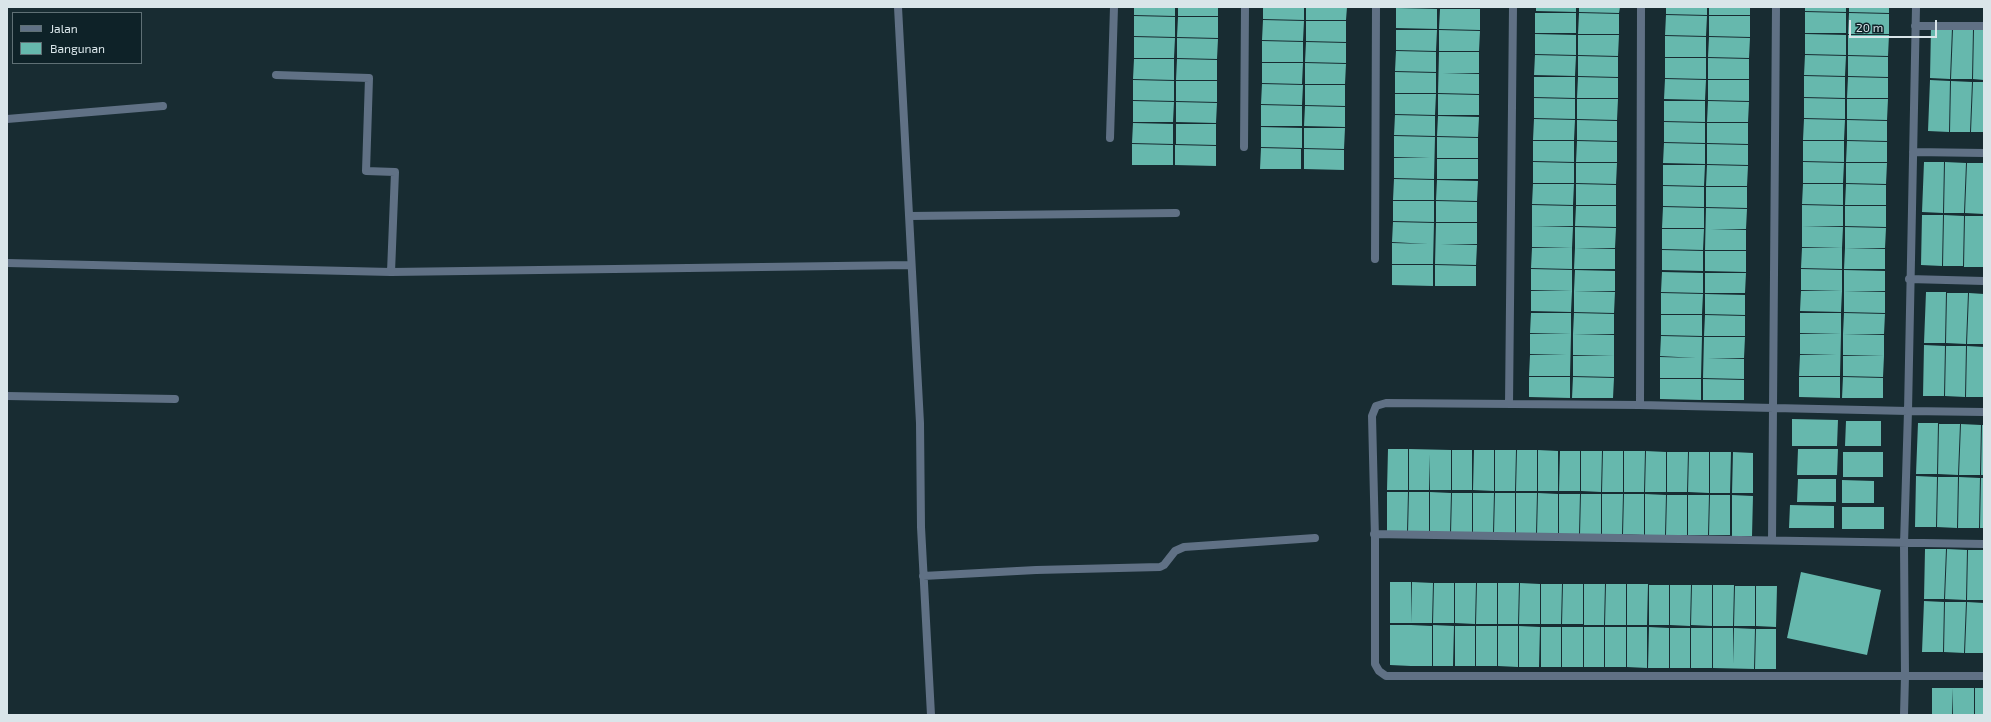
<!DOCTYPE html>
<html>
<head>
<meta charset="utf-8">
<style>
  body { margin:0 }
  #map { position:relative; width:1991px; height:722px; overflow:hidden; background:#182c32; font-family:"Exo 2",sans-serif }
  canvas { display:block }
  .frame { position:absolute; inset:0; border:8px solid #d9e5e9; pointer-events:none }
  .legend { position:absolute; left:12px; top:12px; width:130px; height:52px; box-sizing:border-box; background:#0e2228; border:1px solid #5f7075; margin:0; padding:5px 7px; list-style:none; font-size:12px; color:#d9e5e9 }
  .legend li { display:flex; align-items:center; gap:8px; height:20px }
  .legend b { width:20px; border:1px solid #5f7075 }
  .scale { position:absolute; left:1849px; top:20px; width:88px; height:18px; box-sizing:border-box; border:2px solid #d9e5e9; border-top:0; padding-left:5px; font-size:12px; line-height:14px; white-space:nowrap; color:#d9e5e9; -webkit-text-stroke:3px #0e2228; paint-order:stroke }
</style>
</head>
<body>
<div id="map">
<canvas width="1991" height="722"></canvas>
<div class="frame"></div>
<ul class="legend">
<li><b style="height:5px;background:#607185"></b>Jalan</li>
<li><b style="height:11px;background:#66b8ad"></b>Bangunan</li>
</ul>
<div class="scale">20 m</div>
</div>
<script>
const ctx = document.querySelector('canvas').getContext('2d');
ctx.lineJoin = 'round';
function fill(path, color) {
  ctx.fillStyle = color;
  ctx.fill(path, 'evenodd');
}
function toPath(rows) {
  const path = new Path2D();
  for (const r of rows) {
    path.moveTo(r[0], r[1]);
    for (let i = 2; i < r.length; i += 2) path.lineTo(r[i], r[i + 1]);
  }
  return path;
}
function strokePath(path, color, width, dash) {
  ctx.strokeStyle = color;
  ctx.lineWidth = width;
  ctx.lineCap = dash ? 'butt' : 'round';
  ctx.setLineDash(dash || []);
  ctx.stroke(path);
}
fill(toPath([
  [1134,7,1175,7,1175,16,1134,15],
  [1178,7,1218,7,1218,16,1178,16],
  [1263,7,1304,7,1304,20,1263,19],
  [1306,7,1347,7,1346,20,1306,20],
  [1536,7,1576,7,1576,12,1536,11],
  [1579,7,1620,7,1619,13,1579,12],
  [1666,7,1707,7,1707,15,1666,14],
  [1709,7,1750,7,1750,15,1709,15],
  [1805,7,1846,7,1846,12,1805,11],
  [1849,7,1889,7,1889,13,1849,12],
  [1396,8,1437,9,1437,29,1396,28],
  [1440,9,1480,9,1480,30,1439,29],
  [1805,12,1846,13,1846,33,1805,33],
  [1535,13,1576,13,1576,33,1535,33],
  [1579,13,1619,14,1619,34,1578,34],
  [1849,13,1889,14,1889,34,1848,34],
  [1666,15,1707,16,1706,36,1665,35],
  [1134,16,1175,17,1175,37,1134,36],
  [1709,16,1750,16,1750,37,1709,36],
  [1178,17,1218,17,1218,38,1177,37],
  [1263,20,1304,21,1303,41,1262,40],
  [1306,21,1346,21,1346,42,1306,41],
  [1931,28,1952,28,1950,79,1930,78],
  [1953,29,1973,29,1972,79,1951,79],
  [1974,29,1984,29,1984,80,1973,79],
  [1396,30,1437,30,1436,51,1396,50],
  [1439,30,1480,31,1479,51,1439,51],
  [1535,34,1576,35,1576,55,1535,54],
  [1805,34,1846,35,1846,55,1805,54],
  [1578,35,1619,35,1618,56,1578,55],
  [1848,35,1889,35,1888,56,1848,55],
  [1665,36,1706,37,1706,57,1665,57],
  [1134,37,1175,38,1174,58,1134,58],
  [1709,37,1750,38,1749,58,1708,57],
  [1177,38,1218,39,1217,59,1177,58],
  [1262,41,1303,42,1303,62,1262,62],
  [1306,42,1346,43,1346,63,1305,62],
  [1396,51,1436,52,1436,72,1395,71],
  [1439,52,1479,52,1479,73,1443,73,1479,74,1479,94,1438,93],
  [1535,55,1576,56,1575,76,1534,75],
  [1805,55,1846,56,1845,76,1804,75],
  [1578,56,1618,57,1618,77,1578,76],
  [1848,56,1888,57,1888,77,1848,76],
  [1665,58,1706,58,1706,79,1665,78],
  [1708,58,1749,59,1749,79,1708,79],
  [1134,59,1174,59,1174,80,1133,79],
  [1177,59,1217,60,1217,80,1176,80],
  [1262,63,1303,63,1302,84,1262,83],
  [1305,63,1346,64,1345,84,1305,84],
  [1395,72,1436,73,1436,93,1395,93],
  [1804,76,1845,77,1845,98,1804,97],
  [1534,77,1575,77,1575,98,1534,97],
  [1578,77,1618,78,1618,98,1577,98],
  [1848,77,1888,78,1888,98,1847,98],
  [1665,79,1706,80,1705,100,1664,99],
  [1133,80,1174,81,1174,101,1133,100],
  [1708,80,1749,80,1749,101,1708,100],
  [1930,80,1950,81,1949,132,1928,131],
  [1176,81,1217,81,1217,102,1176,101],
  [1951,81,1972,82,1970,132,1950,132],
  [1973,82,1984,82,1984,132,1971,132],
  [1262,84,1303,85,1302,105,1261,104],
  [1305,85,1345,85,1345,106,1305,105],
  [1395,94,1436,94,1435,115,1395,114],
  [1438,94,1479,95,1479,115,1438,115],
  [1534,98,1575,99,1575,119,1534,118],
  [1804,98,1845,99,1845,119,1804,118],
  [1577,99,1618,99,1617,120,1577,119],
  [1847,99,1888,99,1887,120,1847,119],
  [1133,101,1174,102,1173,122,1133,122],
  [1664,101,1705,101,1705,122,1664,121],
  [1708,101,1749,102,1748,122,1707,122],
  [1176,102,1217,103,1216,123,1176,122],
  [1261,105,1302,106,1302,126,1261,126],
  [1305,106,1345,107,1345,127,1304,126],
  [1395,115,1435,116,1435,136,1394,135],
  [1438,116,1479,117,1478,137,1437,136],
  [1534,119,1575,120,1574,140,1533,140],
  [1804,119,1845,120,1844,140,1803,140],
  [1577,120,1617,121,1617,141,1577,140],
  [1847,120,1887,121,1887,141,1847,140],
  [1664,122,1705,123,1705,143,1664,142],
  [1133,123,1173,124,1173,144,1132,143],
  [1707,123,1748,123,1748,144,1707,143],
  [1176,124,1216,124,1216,145,1176,144],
  [1261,127,1302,128,1302,148,1261,147],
  [1304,128,1345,128,1344,149,1304,148],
  [1394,136,1435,137,1434,179,1394,178,1394,158,1430,157,1394,157],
  [1437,137,1478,138,1478,158,1437,158],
  [1533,141,1574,141,1574,162,1533,161],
  [1577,141,1617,142,1617,162,1576,162],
  [1803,141,1844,141,1844,162,1803,161],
  [1847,141,1887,142,1887,162,1846,162],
  [1664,143,1705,144,1705,164,1663,163],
  [1132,144,1173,145,1173,165,1132,165],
  [1707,144,1748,145,1748,165,1707,164],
  [1175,145,1216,146,1216,166,1175,165],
  [1261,148,1301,149,1301,169,1260,169],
  [1304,149,1344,150,1344,170,1304,169],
  [1437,159,1478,159,1478,179,1437,179],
  [1533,162,1574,163,1574,183,1533,183],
  [1803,162,1844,163,1843,183,1803,183],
  [1924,162,1944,162,1943,213,1922,212],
  [1945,162,1966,163,1964,213,1944,213],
  [1576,163,1617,163,1616,184,1576,183],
  [1846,163,1887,163,1886,184,1846,183],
  [1967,163,1984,163,1984,214,1965,213],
  [1663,165,1705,165,1704,186,1663,185],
  [1707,165,1748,166,1747,186,1706,186],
  [1394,179,1434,180,1434,200,1393,200],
  [1437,180,1478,181,1477,201,1436,200],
  [1533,184,1574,184,1573,205,1532,204],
  [1576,184,1616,185,1616,205,1576,205],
  [1803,184,1843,184,1843,205,1802,204],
  [1846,184,1886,185,1886,205,1845,205],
  [1663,186,1704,187,1704,207,1663,206],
  [1706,187,1747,187,1747,208,1706,207],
  [1393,201,1434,201,1434,222,1393,221],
  [1436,201,1477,202,1477,222,1436,222],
  [1532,205,1573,206,1573,226,1532,226],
  [1802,205,1843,206,1843,226,1802,226],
  [1576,206,1616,206,1616,227,1575,226],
  [1845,206,1886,206,1886,227,1845,226],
  [1663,207,1704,208,1704,228,1662,228],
  [1706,208,1747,209,1746,229,1711,230,1746,230,1746,250,1705,250],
  [1922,215,1943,215,1942,266,1921,265],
  [1944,215,1964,216,1963,266,1943,266],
  [1965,216,1984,216,1984,267,1964,267],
  [1393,222,1434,223,1433,264,1392,264,1392,243,1428,244,1392,242],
  [1436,223,1477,223,1477,244,1441,244,1477,245,1476,265,1435,264],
  [1532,226,1573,227,1572,248,1532,247],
  [1802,226,1843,227,1842,248,1802,247],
  [1575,227,1616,228,1615,248,1575,248],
  [1845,227,1886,228,1885,248,1845,248],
  [1662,229,1704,229,1703,250,1662,249],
  [1532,248,1572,248,1572,269,1531,268],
  [1575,248,1615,249,1615,269,1574,269],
  [1802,248,1842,248,1842,269,1801,268],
  [1845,248,1885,249,1885,269,1844,269],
  [1662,250,1703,251,1703,271,1662,270],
  [1705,251,1746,251,1746,272,1705,271],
  [1392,265,1433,265,1433,286,1392,285],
  [1435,265,1476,266,1476,286,1435,286],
  [1531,269,1572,270,1572,291,1531,290],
  [1801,269,1842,270,1842,291,1801,290],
  [1575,270,1615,271,1615,291,1574,291],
  [1844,270,1885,271,1885,291,1844,291],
  [1662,272,1703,273,1703,293,1661,292],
  [1705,273,1746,273,1745,293,1705,293],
  [1531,291,1572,291,1571,312,1531,311],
  [1574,291,1615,292,1614,313,1574,312],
  [1801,291,1842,291,1841,312,1800,311],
  [1844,291,1885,292,1885,313,1844,312],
  [1926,292,1946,292,1945,343,1924,343],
  [1661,293,1703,294,1702,314,1661,314],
  [1947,293,1968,293,1966,344,1946,343],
  [1969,293,1984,294,1984,344,1967,344],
  [1705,294,1745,295,1745,315,1705,314],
  [1531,313,1571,313,1571,334,1530,333],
  [1574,313,1614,314,1614,334,1573,334],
  [1800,313,1841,313,1841,334,1800,333],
  [1844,313,1885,314,1884,334,1843,334],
  [1661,315,1702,315,1702,336,1661,335],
  [1705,315,1745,316,1745,336,1704,336],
  [1530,334,1571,334,1570,376,1529,376,1530,355,1566,355,1530,354],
  [1573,334,1614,335,1614,356,1573,355],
  [1800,334,1841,334,1840,376,1799,376,1800,355,1836,355,1800,354],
  [1843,334,1884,335,1884,356,1843,355],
  [1661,336,1702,337,1701,378,1660,378,1660,357,1696,358,1660,356],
  [1704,337,1745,337,1744,358,1708,358,1744,359,1744,379,1703,378],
  [1924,345,1945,346,1944,396,1923,396],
  [1946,346,1966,346,1965,397,1945,396],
  [1967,346,1984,347,1984,397,1966,397],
  [1573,356,1614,356,1614,377,1573,376],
  [1843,356,1884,356,1883,377,1843,376],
  [1529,377,1570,377,1570,398,1529,397],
  [1573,377,1614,378,1613,398,1572,398],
  [1799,377,1840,377,1840,398,1799,397],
  [1843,377,1883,378,1883,398,1842,398],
  [1660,379,1701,379,1701,400,1660,399],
  [1703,379,1744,380,1744,400,1703,400],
  [1792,419,1838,420,1837,446,1792,446],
  [1846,421,1881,421,1881,446,1845,446],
  [1918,423,1938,423,1937,474,1916,474],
  [1939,424,1960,424,1958,475,1938,474],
  [1961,424,1981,425,1980,475,1959,475],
  [1982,425,1984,425,1984,475,1981,475],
  [1388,449,1408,449,1408,490,1387,490],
  [1409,449,1451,450,1451,490,1430,490,1430,454,1429,490,1409,490],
  [1798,449,1838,449,1837,475,1797,475],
  [1452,450,1472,450,1472,490,1452,490],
  [1474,450,1494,450,1494,491,1473,490],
  [1495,450,1516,450,1515,491,1495,491],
  [1517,450,1537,450,1537,491,1516,491],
  [1538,450,1558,451,1558,491,1538,491],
  [1560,451,1580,451,1580,491,1559,491],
  [1581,451,1602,451,1601,492,1581,491],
  [1603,451,1623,451,1623,492,1602,492],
  [1624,451,1645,451,1644,492,1624,492],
  [1646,451,1666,452,1666,492,1645,492],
  [1667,452,1688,452,1687,492,1667,492],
  [1689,452,1709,452,1709,493,1688,492],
  [1710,452,1731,452,1730,493,1710,493],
  [1733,452,1753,453,1753,493,1732,493],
  [1843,452,1883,452,1883,477,1843,477],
  [1916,476,1937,477,1936,527,1915,527],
  [1938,477,1958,477,1957,528,1937,527],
  [1959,477,1980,478,1979,528,1958,528],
  [1981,478,1984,478,1984,528,1980,528],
  [1798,479,1836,479,1836,502,1797,502],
  [1842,480,1874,481,1874,503,1842,503],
  [1387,492,1408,492,1407,532,1387,532],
  [1409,492,1429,492,1429,533,1408,532],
  [1430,492,1451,493,1450,533,1430,533],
  [1452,493,1472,493,1472,533,1451,533],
  [1473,493,1494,493,1493,533,1473,533],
  [1495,493,1515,493,1515,533,1494,533],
  [1516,493,1537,493,1536,534,1516,533],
  [1538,493,1558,494,1558,534,1537,534],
  [1559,494,1580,494,1579,534,1559,534],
  [1581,494,1601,494,1601,534,1580,534],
  [1602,494,1623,494,1622,534,1602,534],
  [1624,494,1644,494,1644,535,1623,534],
  [1645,494,1666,495,1665,535,1645,535],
  [1667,495,1687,495,1687,535,1666,535],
  [1688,495,1709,495,1708,535,1688,535],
  [1710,495,1730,495,1730,535,1709,535],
  [1732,495,1753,496,1752,536,1732,536],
  [1790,505,1834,506,1834,528,1789,528],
  [1842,507,1884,507,1884,529,1842,529],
  [1925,549,1946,549,1944,599,1924,599],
  [1947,549,1967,550,1966,600,1945,599],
  [1968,550,1984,550,1984,600,1967,600],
  [1801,572,1881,590,1867,655,1787,638],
  [1390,582,1411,582,1411,623,1390,623],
  [1412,582,1433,583,1432,623,1411,623],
  [1434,583,1454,583,1454,623,1433,623],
  [1455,583,1476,583,1475,624,1455,623],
  [1477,583,1497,583,1497,624,1476,624],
  [1498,583,1519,583,1518,624,1498,624],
  [1520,583,1540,584,1540,624,1519,624],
  [1541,584,1562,584,1561,624,1541,624],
  [1563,584,1583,584,1583,624,1562,624],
  [1584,584,1605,584,1604,625,1584,625],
  [1606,584,1626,584,1626,625,1605,625],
  [1627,584,1648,584,1647,625,1627,625],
  [1649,585,1669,585,1669,625,1649,625],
  [1670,585,1691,585,1690,626,1670,625],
  [1692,585,1712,585,1712,626,1691,625],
  [1713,585,1734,585,1733,626,1713,626],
  [1735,586,1755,586,1755,626,1734,626],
  [1756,586,1777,586,1776,627,1756,626],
  [1924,601,1944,602,1943,652,1922,652],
  [1945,602,1966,602,1964,653,1944,652],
  [1967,602,1984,603,1984,653,1965,653],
  [1390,625,1411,625,1411,666,1390,665],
  [1411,625,1432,626,1432,666,1411,666],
  [1433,625,1454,626,1453,666,1433,666],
  [1455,626,1475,626,1475,666,1455,666],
  [1476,626,1497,626,1497,666,1476,666],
  [1498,626,1518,626,1518,667,1498,666],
  [1519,626,1540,627,1539,667,1519,667],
  [1541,627,1561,627,1561,667,1541,667],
  [1562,627,1583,627,1583,667,1562,667],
  [1584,627,1604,627,1604,667,1584,667],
  [1605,627,1626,627,1626,667,1605,667],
  [1627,627,1647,627,1647,668,1627,667],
  [1649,627,1669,628,1669,668,1648,668],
  [1670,628,1690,628,1690,668,1670,668],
  [1691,628,1712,628,1712,668,1691,668],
  [1713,628,1733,628,1733,664,1734,628,1755,629,1754,669,1713,668],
  [1756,629,1776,629,1776,669,1755,669],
  [1932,688,1953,688,1952,715,1932,715],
  [1953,688,1974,688,1974,715,1953,715],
  [1975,688,1984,688,1984,715,1975,715]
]), '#66b8ad');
strokePath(toPath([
  [898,7,920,423,921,527,931,715],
  [1916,7,1908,411,1904,544,1905,676,1386,676,1379,671,1375,664,1375,538,1372,416,1376,406,1386,403,1640,405,1908,411,1984,412],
  [1915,26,1984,26],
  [276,75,369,78,366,171,395,172,391,272],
  [7,119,163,106],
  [1110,138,1114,7],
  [1244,147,1245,7],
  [1913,152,1984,153],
  [910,216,1176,213],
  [1375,259,1376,7],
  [7,263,391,272,911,265],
  [1909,279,1984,281],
  [7,396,175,399],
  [1509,404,1513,7],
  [1640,405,1641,7],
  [1374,534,1984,544],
  [1772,540,1776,7],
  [923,576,1036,570,1160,567,1164,565,1175,551,1184,547,1315,538],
  [1904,715,1905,676,1984,676]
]), '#607185', 8);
</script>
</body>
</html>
